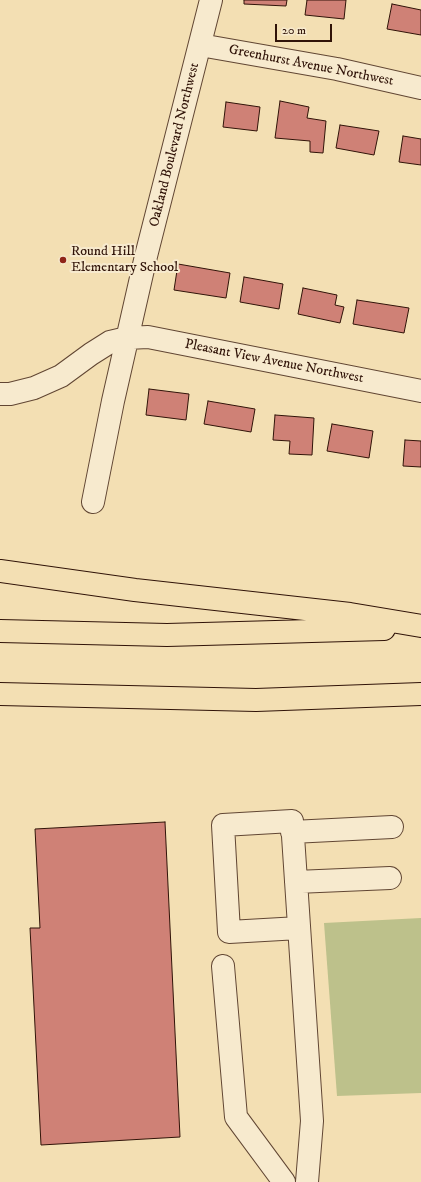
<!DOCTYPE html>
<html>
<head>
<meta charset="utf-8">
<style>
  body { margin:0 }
  #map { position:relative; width:421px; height:1182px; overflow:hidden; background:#f3dfb3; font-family:"IM FELL DW Pica",serif }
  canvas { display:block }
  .scale { position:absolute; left:275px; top:24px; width:57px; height:18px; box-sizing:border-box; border:2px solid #301308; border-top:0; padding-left:5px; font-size:12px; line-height:14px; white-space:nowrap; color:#301308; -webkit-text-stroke:3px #f7eace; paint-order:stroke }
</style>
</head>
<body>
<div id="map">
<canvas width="421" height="1182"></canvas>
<div class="scale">20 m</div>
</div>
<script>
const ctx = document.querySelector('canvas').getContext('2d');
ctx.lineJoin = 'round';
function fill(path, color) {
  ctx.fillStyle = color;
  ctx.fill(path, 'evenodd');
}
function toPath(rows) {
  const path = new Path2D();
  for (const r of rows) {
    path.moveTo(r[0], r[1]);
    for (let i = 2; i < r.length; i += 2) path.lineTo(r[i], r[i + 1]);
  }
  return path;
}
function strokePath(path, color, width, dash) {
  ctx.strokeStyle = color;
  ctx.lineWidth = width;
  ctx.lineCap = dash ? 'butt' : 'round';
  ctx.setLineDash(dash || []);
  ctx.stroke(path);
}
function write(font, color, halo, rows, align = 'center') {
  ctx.font = font + ' "IM FELL DW Pica",serif';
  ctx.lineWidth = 4;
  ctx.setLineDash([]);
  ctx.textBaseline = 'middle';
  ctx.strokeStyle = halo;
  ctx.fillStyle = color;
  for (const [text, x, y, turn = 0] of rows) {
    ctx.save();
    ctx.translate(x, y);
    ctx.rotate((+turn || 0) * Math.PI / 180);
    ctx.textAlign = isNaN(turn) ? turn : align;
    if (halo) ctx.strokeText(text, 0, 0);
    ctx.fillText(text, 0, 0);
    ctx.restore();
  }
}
fill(toPath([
  [421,918,421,1093,337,1096,324,923]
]), '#bdc18b');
const building = toPath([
  [244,0,287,0,286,6,244,4,244,0],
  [307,0,346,0,344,19,305,15,307,0],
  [392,4,421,10,421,35,387,29,392,4],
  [280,101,309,107,307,118,326,121,323,153,310,152,310,141,275,138,280,101],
  [226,102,260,107,257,131,223,127,226,102],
  [340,125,379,131,374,155,336,148,340,125],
  [403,136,421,139,421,165,399,162,403,136],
  [178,264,230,273,226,298,174,290,178,264],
  [244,277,283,284,279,309,240,302,244,277],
  [303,288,337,295,335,305,344,307,340,323,298,314,303,288],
  [357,300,409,308,404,333,353,324,357,300],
  [149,389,189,394,186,420,146,415,149,389],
  [208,401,255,409,251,432,204,424,208,401],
  [275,415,314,418,312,455,289,454,290,441,273,440,275,415],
  [332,424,373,431,369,458,327,451,332,424],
  [405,440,421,441,421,467,403,466,405,440],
  [165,822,180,1137,41,1145,30,928,40,928,35,829,165,822]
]);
fill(building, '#cf8176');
strokePath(building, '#301308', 1);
const minor = toPath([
  [200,45,337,69,421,88],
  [0,394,10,394,34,388,61,376,91,354,110,342,127,338,148,337,421,391],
  [93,502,113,401,146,256,211,0],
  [292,832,392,827],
  [296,882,390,878],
  [299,928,229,932,223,825,292,821,312,1121,307,1182],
  [223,966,236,1117,284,1182]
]);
const highway = toPath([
  [0,571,135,590,350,614,421,626],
  [0,631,167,635,384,629],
  [0,694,256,700,421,694]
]);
strokePath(minor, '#614633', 24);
strokePath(highway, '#301308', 24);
strokePath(minor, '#f7eace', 22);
strokePath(highway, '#f3dfb3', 22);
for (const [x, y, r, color] of [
  [63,260,4,"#8f2418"]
]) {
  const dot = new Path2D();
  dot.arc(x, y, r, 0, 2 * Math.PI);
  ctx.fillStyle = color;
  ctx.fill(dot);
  strokePath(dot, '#f7eace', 1.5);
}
write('14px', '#301308', '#f7eace', [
  ["Greenhurst Avenue Northwest",311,66,11],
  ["Oakland Boulevard Northwest",175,145,-76],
  ["Pleasant View Avenue Northwest",274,362,11]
]);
write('14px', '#301308', '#f7eace', [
  ["Round Hill",71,252],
  ["Elementary School",71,268]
], 'left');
</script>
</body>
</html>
